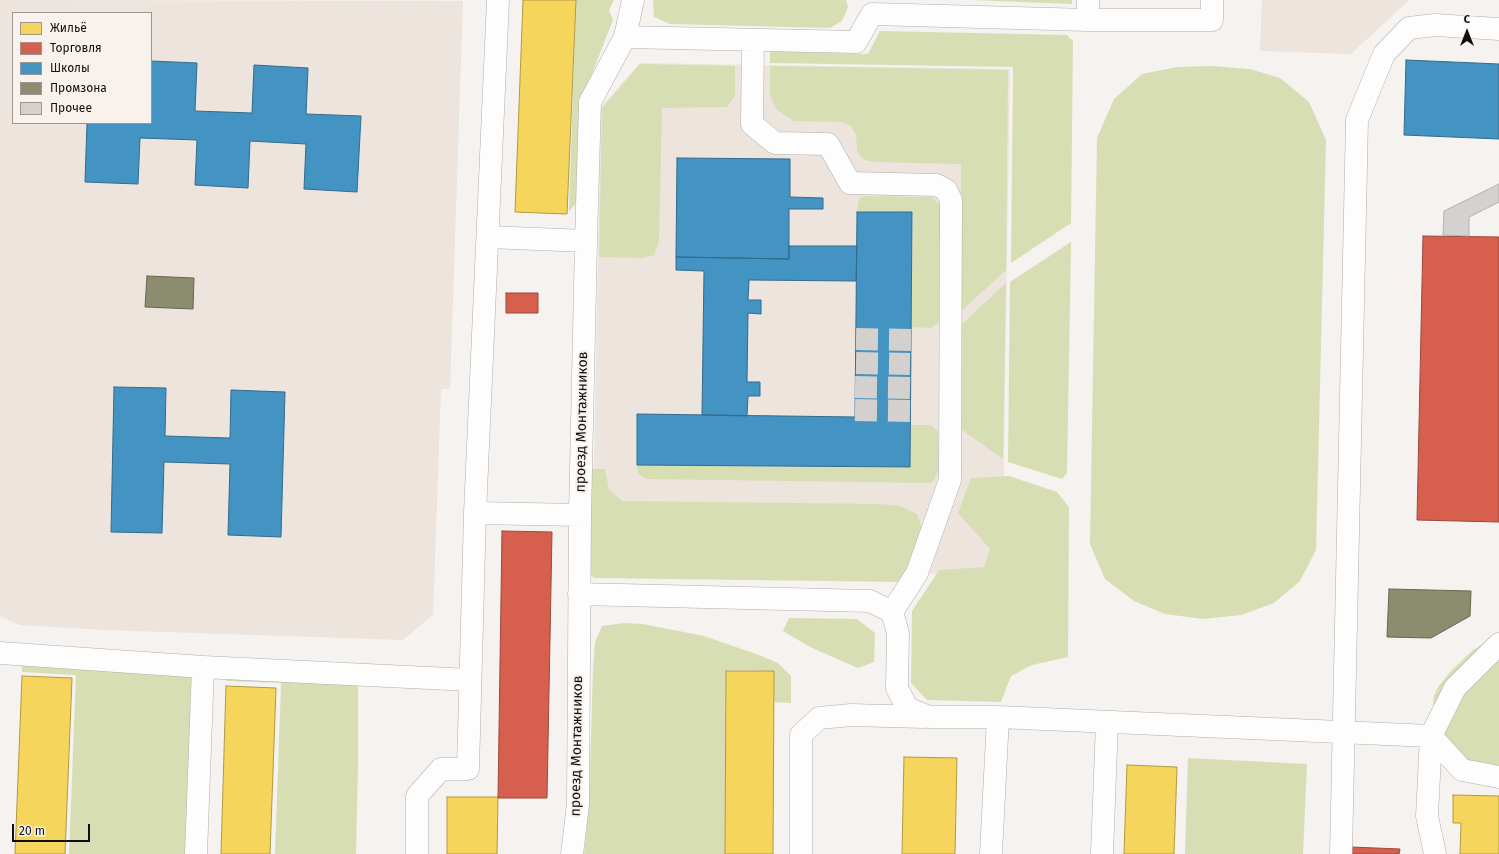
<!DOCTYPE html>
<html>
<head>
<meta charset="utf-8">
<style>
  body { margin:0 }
  #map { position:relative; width:1499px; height:854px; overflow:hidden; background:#f5f2ef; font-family:"Fira Sans",sans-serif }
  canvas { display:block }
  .legend { position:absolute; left:12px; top:12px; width:140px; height:112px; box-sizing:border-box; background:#f8f1ec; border:1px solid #9c9793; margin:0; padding:5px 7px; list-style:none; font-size:12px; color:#110f0d }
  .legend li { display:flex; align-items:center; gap:8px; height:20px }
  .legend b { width:20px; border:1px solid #9c9793 }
  .north { position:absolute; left:1447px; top:12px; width:40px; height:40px; -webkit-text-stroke:3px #f8f1ec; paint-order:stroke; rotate:0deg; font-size:11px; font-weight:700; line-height:16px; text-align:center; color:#110f0d }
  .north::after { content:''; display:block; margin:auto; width:14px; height:18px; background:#110f0d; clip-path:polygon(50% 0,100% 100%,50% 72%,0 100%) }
  .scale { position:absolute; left:12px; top:824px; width:78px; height:18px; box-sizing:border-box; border:2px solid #110f0d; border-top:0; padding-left:5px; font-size:12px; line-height:14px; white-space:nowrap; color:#110f0d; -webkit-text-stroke:3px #f8f1ec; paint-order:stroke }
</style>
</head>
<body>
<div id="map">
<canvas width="1499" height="854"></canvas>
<ul class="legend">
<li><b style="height:11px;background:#f6d55c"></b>Жильё</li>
<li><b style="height:11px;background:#d6604d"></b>Торговля</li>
<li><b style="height:11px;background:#4393c3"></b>Школы</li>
<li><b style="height:11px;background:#8c8c6e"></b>Промзона</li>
<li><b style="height:11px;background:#d4d2d1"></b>Прочее</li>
</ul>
<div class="north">С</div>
<div class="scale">20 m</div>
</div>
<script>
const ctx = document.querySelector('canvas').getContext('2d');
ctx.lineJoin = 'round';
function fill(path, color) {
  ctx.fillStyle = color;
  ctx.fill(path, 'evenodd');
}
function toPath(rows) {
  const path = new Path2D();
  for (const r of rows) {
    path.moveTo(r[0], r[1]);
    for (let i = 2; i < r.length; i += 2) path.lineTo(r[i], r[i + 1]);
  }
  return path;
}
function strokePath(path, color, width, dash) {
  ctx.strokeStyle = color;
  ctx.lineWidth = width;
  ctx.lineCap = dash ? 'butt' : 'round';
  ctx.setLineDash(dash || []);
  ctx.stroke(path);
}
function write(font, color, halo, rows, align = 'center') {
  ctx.font = font + ' "Fira Sans",sans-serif';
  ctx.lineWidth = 4;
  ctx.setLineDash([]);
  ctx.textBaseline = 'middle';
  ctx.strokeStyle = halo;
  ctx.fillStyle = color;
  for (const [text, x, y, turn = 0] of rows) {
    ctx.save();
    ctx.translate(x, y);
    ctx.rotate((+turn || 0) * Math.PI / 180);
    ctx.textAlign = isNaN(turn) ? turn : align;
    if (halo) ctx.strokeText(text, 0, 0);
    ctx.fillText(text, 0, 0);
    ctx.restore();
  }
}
fill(toPath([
  [0,0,463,1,450,389,441,389,433,615,403,640,106,630,19,625,0,616],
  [13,13,151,13,151,123,13,123],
  [1262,0,1409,0,1351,54,1260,51],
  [640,63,1010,69,1002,576,917,573,592,569,601,107]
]), '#ece4dd');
fill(toPath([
  [576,0,614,0,609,10,613,20,584,94,577,198,574,206,569,211],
  [653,0,846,0,848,7,842,21,830,28,670,24,654,17],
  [972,0,1072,0,1072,4],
  [880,31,1067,35,1073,41,1071,223,1011,263,1013,67,770,63,770,51,868,54],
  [640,64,735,66,735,95,727,107,662,108,659,241,654,255,642,258,599,257,602,108],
  [770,66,1008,70,1006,270,961,311,961,164,876,162,864,160,857,152,856,135,851,126,841,122,794,121,777,110,770,95],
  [1213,66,1250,69,1280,78,1309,102,1326,140,1316,550,1300,581,1274,603,1241,615,1203,619,1165,614,1134,601,1105,579,1090,544,1097,138,1114,99,1142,74,1177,67],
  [866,196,928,197,933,198,941,207,940,317,939,322,931,328,911,327,913,212,857,211,859,199],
  [1071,242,1067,473,1062,479,1008,462,1010,282],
  [1006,283,1003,459,961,429,962,324],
  [910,425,930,425,934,428,938,432,938,470,934,480,930,483,647,479,642,477,638,472,637,465,910,468],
  [586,469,605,469,609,490,622,501,880,504,900,506,917,514,922,529,901,582,595,578,585,572],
  [1009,476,1057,492,1069,507,1068,657,1032,665,1011,676,1001,702,927,700,911,683,912,611,939,570,984,567,990,549,958,513,971,478],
  [789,618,857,619,875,633,874,662,858,668,810,647,783,631],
  [624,623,643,624,704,636,759,655,778,663,791,676,791,703,774,702,774,671,726,670,725,854,584,854,589,806,593,669,595,642,602,626],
  [1499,633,1499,769,1467,762,1439,735,1432,717,1434,696,1438,687,1451,671,1472,651],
  [22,657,192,657,187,854,69,854,76,675,22,672],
  [226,662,358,685,358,767,356,854,275,854,281,683,226,681],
  [1188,758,1307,764,1303,854,1185,854]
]), '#d8deb4');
const homes = toPath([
  [523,0,576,0,567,214,515,212,523,0],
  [726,671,774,671,773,854,725,854,726,671],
  [22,676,72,678,65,854,15,854,22,676],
  [226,686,276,688,270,854,221,854,226,686],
  [904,757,957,758,955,854,902,854,904,757],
  [1127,765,1177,767,1174,854,1124,854,1127,765],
  [1453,795,1499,796,1499,854,1460,854,1461,823,1453,823,1453,795],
  [447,797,498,797,497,854,447,854,447,797]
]);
fill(homes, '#f6d55c');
strokePath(homes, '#b19a44', 1);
const shops = toPath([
  [1423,236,1499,237,1499,522,1417,520,1423,236],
  [506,293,538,293,538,313,506,313,506,293],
  [502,531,552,532,547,798,498,798,502,531],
  [1350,847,1400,849,1399,854,1350,854,1350,847]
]);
fill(shops, '#d6604d');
strokePath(shops, '#9b483a', 1);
const schools = toPath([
  [1406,60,1499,64,1499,139,1404,135,1406,60],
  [151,61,197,63,195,111,252,113,254,65,308,68,306,114,361,116,357,192,304,189,306,144,250,141,248,188,195,185,197,140,140,138,138,184,85,182,87,123,151,123,151,61],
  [677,158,790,159,790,197,823,198,823,209,789,209,789,259,676,257,677,158],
  [857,212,912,212,910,467,637,465,637,414,855,417,857,212],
  [789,246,857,246,856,281,749,280,748,300,761,300,761,314,748,313,747,382,760,382,760,396,748,396,747,416,702,415,704,271,676,270,676,257,789,259,789,246],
  [114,387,166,388,165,436,230,438,231,390,285,392,281,537,228,535,230,464,164,462,162,533,111,532,114,387]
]);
fill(schools, '#4393c3');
strokePath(schools, '#346b8c', 1);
const industry = toPath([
  [147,276,194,278,193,309,145,307,147,276],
  [1389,589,1471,591,1470,616,1431,638,1387,637,1389,589]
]);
fill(industry, '#8c8c6e');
strokePath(industry, '#676651', 1);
const building = toPath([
  [1499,184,1499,202,1469,217,1469,236,1443,235,1444,211,1499,184]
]);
fill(building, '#d4d2d1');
strokePath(building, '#b5b2b1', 1);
strokePath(toPath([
  [856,339,911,340],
  [856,363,910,364],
  [855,387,910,388],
  [855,410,910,411]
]), '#d3d0cd', 22, [22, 11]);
const minor = toPath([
  [1088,20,1088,0],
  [625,37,856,42,872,14,1088,20,1212,20,1212,0],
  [753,40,752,124,775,143,828,144,850,183,937,185,946,190,951,200,950,480,917,573,892,612],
  [488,237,586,241],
  [475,513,580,515],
  [579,594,870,601,892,612,898,633,897,688,907,708,929,717,998,717,1431,736,1455,688,1499,644],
  [0,653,203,667,470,680],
  [1431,736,1427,816,1435,854],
  [1431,736,1462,770,1499,777],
  [196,854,203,667],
  [417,854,417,796,441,769,468,769,475,513,498,0],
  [572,854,578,804,580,515,586,241,590,102,625,37,633,0],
  [801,854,801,735,819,718,851,715,924,717],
  [991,854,998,717],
  [1102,854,1107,722],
  [1341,854,1357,120,1384,54,1409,28,1435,25,1499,29]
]);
strokePath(minor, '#b0aeab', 23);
strokePath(minor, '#fefdfd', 22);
write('14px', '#110f0d', '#f8f1ec', [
  ["проезд Монтажников",582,422,-89],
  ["проезд Монтажников",577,746,-89]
]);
</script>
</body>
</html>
